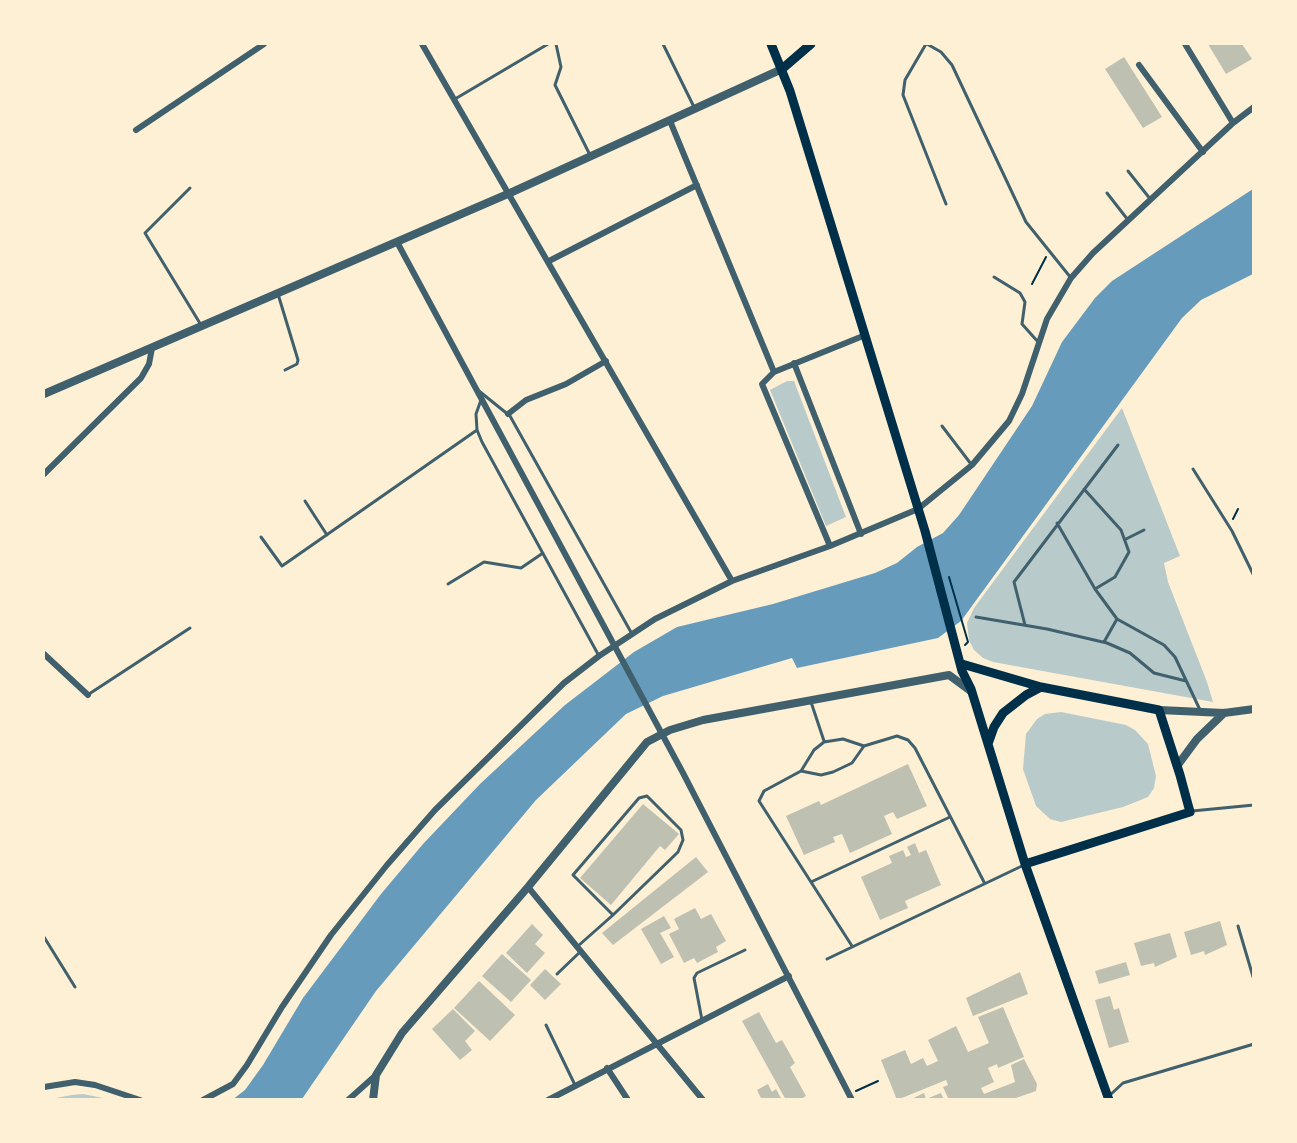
<!DOCTYPE html>
<html>
<head>
<meta charset="utf-8">
<style>
  body { margin:0 }
  #map { position:relative; width:1297px; height:1143px; overflow:hidden; background:#fdf0d5; font-family:Ubuntu,sans-serif }
  canvas { display:block }
  .frame { position:absolute; inset:0; border:45px solid #fdf0d5; pointer-events:none }
</style>
</head>
<body>
<div id="map">
<canvas width="1297" height="1143"></canvas>
<div class="frame"></div>
</div>
<script>
const ctx = document.querySelector('canvas').getContext('2d');
ctx.lineJoin = 'round';
function fill(path, color) {
  ctx.fillStyle = color;
  ctx.fill(path, 'evenodd');
}
function toPath(rows) {
  const path = new Path2D();
  for (const r of rows) {
    path.moveTo(r[0], r[1]);
    for (let i = 2; i < r.length; i += 2) path.lineTo(r[i], r[i + 1]);
  }
  return path;
}
function strokePath(path, color, width, dash) {
  ctx.strokeStyle = color;
  ctx.lineWidth = width;
  ctx.lineCap = dash ? 'butt' : 'round';
  ctx.setLineDash(dash || []);
  ctx.stroke(path);
}
fill(toPath([
  [787,381,794,381,846,517,826,526,770,390],
  [1122,408,1180,556,1164,563,1168,582,1207,682,1213,702,993,662,983,658,974,650,969,640,967,623,974,608],
  [1061,712,1126,725,1135,730,1148,744,1156,776,1154,788,1148,797,1123,807,1061,822,1050,819,1036,806,1023,769,1026,734,1037,719,1045,714],
  [83,1094,108,1099,50,1099,72,1095]
]), '#b9caca');
fill(toPath([
  [1253,189,1253,274,1201,300,1182,318,961,621,938,638,797,668,792,658,663,696,626,714,536,800,376,991,302,1099,232,1100,245,1090,263,1065,303,998,381,894,423,844,480,784,565,705,634,652,677,627,773,604,875,573,897,563,917,547,943,533,959,515,1032,406,1062,342,1095,298,1112,281]
]), '#669bbc');
fill(toPath([
  [1208,44,1242,44,1252,59,1226,74],
  [1124,57,1162,117,1143,128,1105,69],
  [908,764,927,806,897,819,893,812,884,816,892,834,850,853,842,834,833,837,835,842,804,855,786,816,819,801,821,805],
  [643,804,679,834,665,850,660,846,611,905,580,878],
  [915,843,919,853,926,850,941,885,905,901,908,908,880,920,861,877,892,863,889,856,903,850,906,857,911,855,907,847],
  [696,857,708,872,613,945,602,933],
  [695,908,701,919,711,914,726,941,716,947,718,952,697,963,694,958,684,963,669,934,679,929,674,919],
  [664,916,671,928,660,933,674,957,661,964,641,929],
  [1220,921,1227,945,1205,955,1204,951,1191,955,1184,932],
  [532,924,543,935,535,944,545,953,527,973,506,953],
  [1170,933,1177,957,1155,967,1154,963,1141,966,1134,943],
  [502,954,531,980,511,1002,482,976],
  [1126,962,1130,975,1099,984,1095,971],
  [545,969,561,984,545,1000,530,985],
  [1020,972,1028,994,973,1016,966,998],
  [479,981,515,1015,490,1041,454,1008],
  [1110,996,1114,1010,1119,1008,1129,1042,1109,1048,1095,1000],
  [1003,1007,1024,1057,998,1068,997,1064,988,1068,994,1082,981,1088,984,1094,1015,1082,1011,1065,1024,1059,1037,1084,1036,1091,1010,1100,949,1100,943,1087,948,1085,946,1080,897,1100,881,1060,905,1050,911,1064,923,1058,927,1066,938,1061,928,1040,956,1026,968,1052,989,1043,978,1017],
  [453,1009,475,1031,465,1041,472,1050,460,1060,432,1029],
  [759,1012,776,1043,782,1040,795,1063,790,1067,806,1096,799,1100,786,1100,742,1021],
  [768,1084,772,1092,776,1089,782,1100,762,1100,757,1090],
  [924,1093,926,1099,941,1093,944,1100,909,1100]
]), '#bec0b2');
strokePath(toPath([
  [1032,284,1046,257],
  [1233,519,1238,509],
  [949,577,968,642,965,645],
  [856,1091,878,1081]
]), '#003049', 2);
strokePath(toPath([
  [556,44,561,67,555,85,590,155],
  [663,44,694,107],
  [926,44,905,80,903,95,946,204],
  [927,44,941,52,952,65,1026,222,1071,278],
  [455,99,548,44],
  [1128,171,1151,200],
  [190,188,145,233,201,325],
  [1107,193,1128,220],
  [994,277,1020,293,1025,302,1022,324,1039,343],
  [278,294,298,360,297,364,285,370],
  [479,391,510,416,632,634],
  [481,400,476,414,477,430,482,442,599,656],
  [942,426,971,464],
  [1193,469,1232,531,1254,576],
  [1084,489,1121,530,1129,552,1115,577,1095,589],
  [305,501,327,535],
  [1057,523,1095,589,1117,619,1164,645,1175,657,1201,712],
  [261,537,282,566,477,430],
  [1126,539,1144,530],
  [448,584,484,562,521,568,543,553],
  [976,617,1047,629,1107,643,1130,653,1154,673,1186,681],
  [1025,625,1014,582,1118,445],
  [1104,642,1117,619],
  [89,694,190,628],
  [811,702,824,741],
  [801,771,821,775,833,772,852,763,864,746],
  [1192,811,1254,805],
  [811,882,950,817],
  [1238,926,1254,980],
  [44,937,75,987],
  [578,946,613,915,678,852,683,840,681,830,647,796,639,798,573,875,613,915],
  [852,946,759,801,764,791,801,771,814,750,824,742,843,739,864,746,897,736,908,740,915,748,984,882],
  [827,959,1024,865],
  [557,974,580,952],
  [702,1020,694,978,697,973,745,950],
  [546,1025,575,1085],
  [1109,1096,1123,1083,1254,1044]
]), '#3f606c', 3);
strokePath(toPath([
  [422,44,732,581],
  [1185,44,1233,123],
  [1139,65,1203,152],
  [670,121,774,372],
  [136,130,264,44],
  [397,242,683,773,852,1100],
  [549,261,697,185],
  [794,363,861,534],
  [508,414,526,400,566,384,606,361],
  [44,474,141,378,149,364,152,348],
  [830,546,762,384,774,372,863,336],
  [44,654,88,695],
  [528,887,703,1100],
  [607,1068,628,1100],
  [44,1087,75,1082,95,1085,140,1100],
  [203,1100,233,1084,247,1065,282,1007,331,935,387,865,435,810,564,683,599,656,655,619,732,581,830,546,918,509,972,465,1009,421,1022,394,1047,319,1071,278,1093,253,1233,123,1254,107],
  [348,1100,376,1075],
  [548,1100,789,976]
]), '#3f606c', 6);
strokePath(toPath([
  [44,394,510,193,782,69],
  [1159,710,1224,713,1254,709],
  [1177,766,1197,739,1224,713],
  [373,1100,376,1075,402,1033,528,887,647,742,670,730,703,720,949,675,972,692]
]), '#3f606c', 8);
strokePath(toPath([
  [782,69,811,44]
]), '#003049', 9);
strokePath(toPath([
  [771,44,790,91,925,531,962,671,971,689,1025,864,1109,1100],
  [962,664,1041,687,1159,710,1180,775,1190,812,1025,864],
  [988,744,994,727,1003,713,1026,695,1041,687]
]), '#003049', 9);
</script>
</body>
</html>
